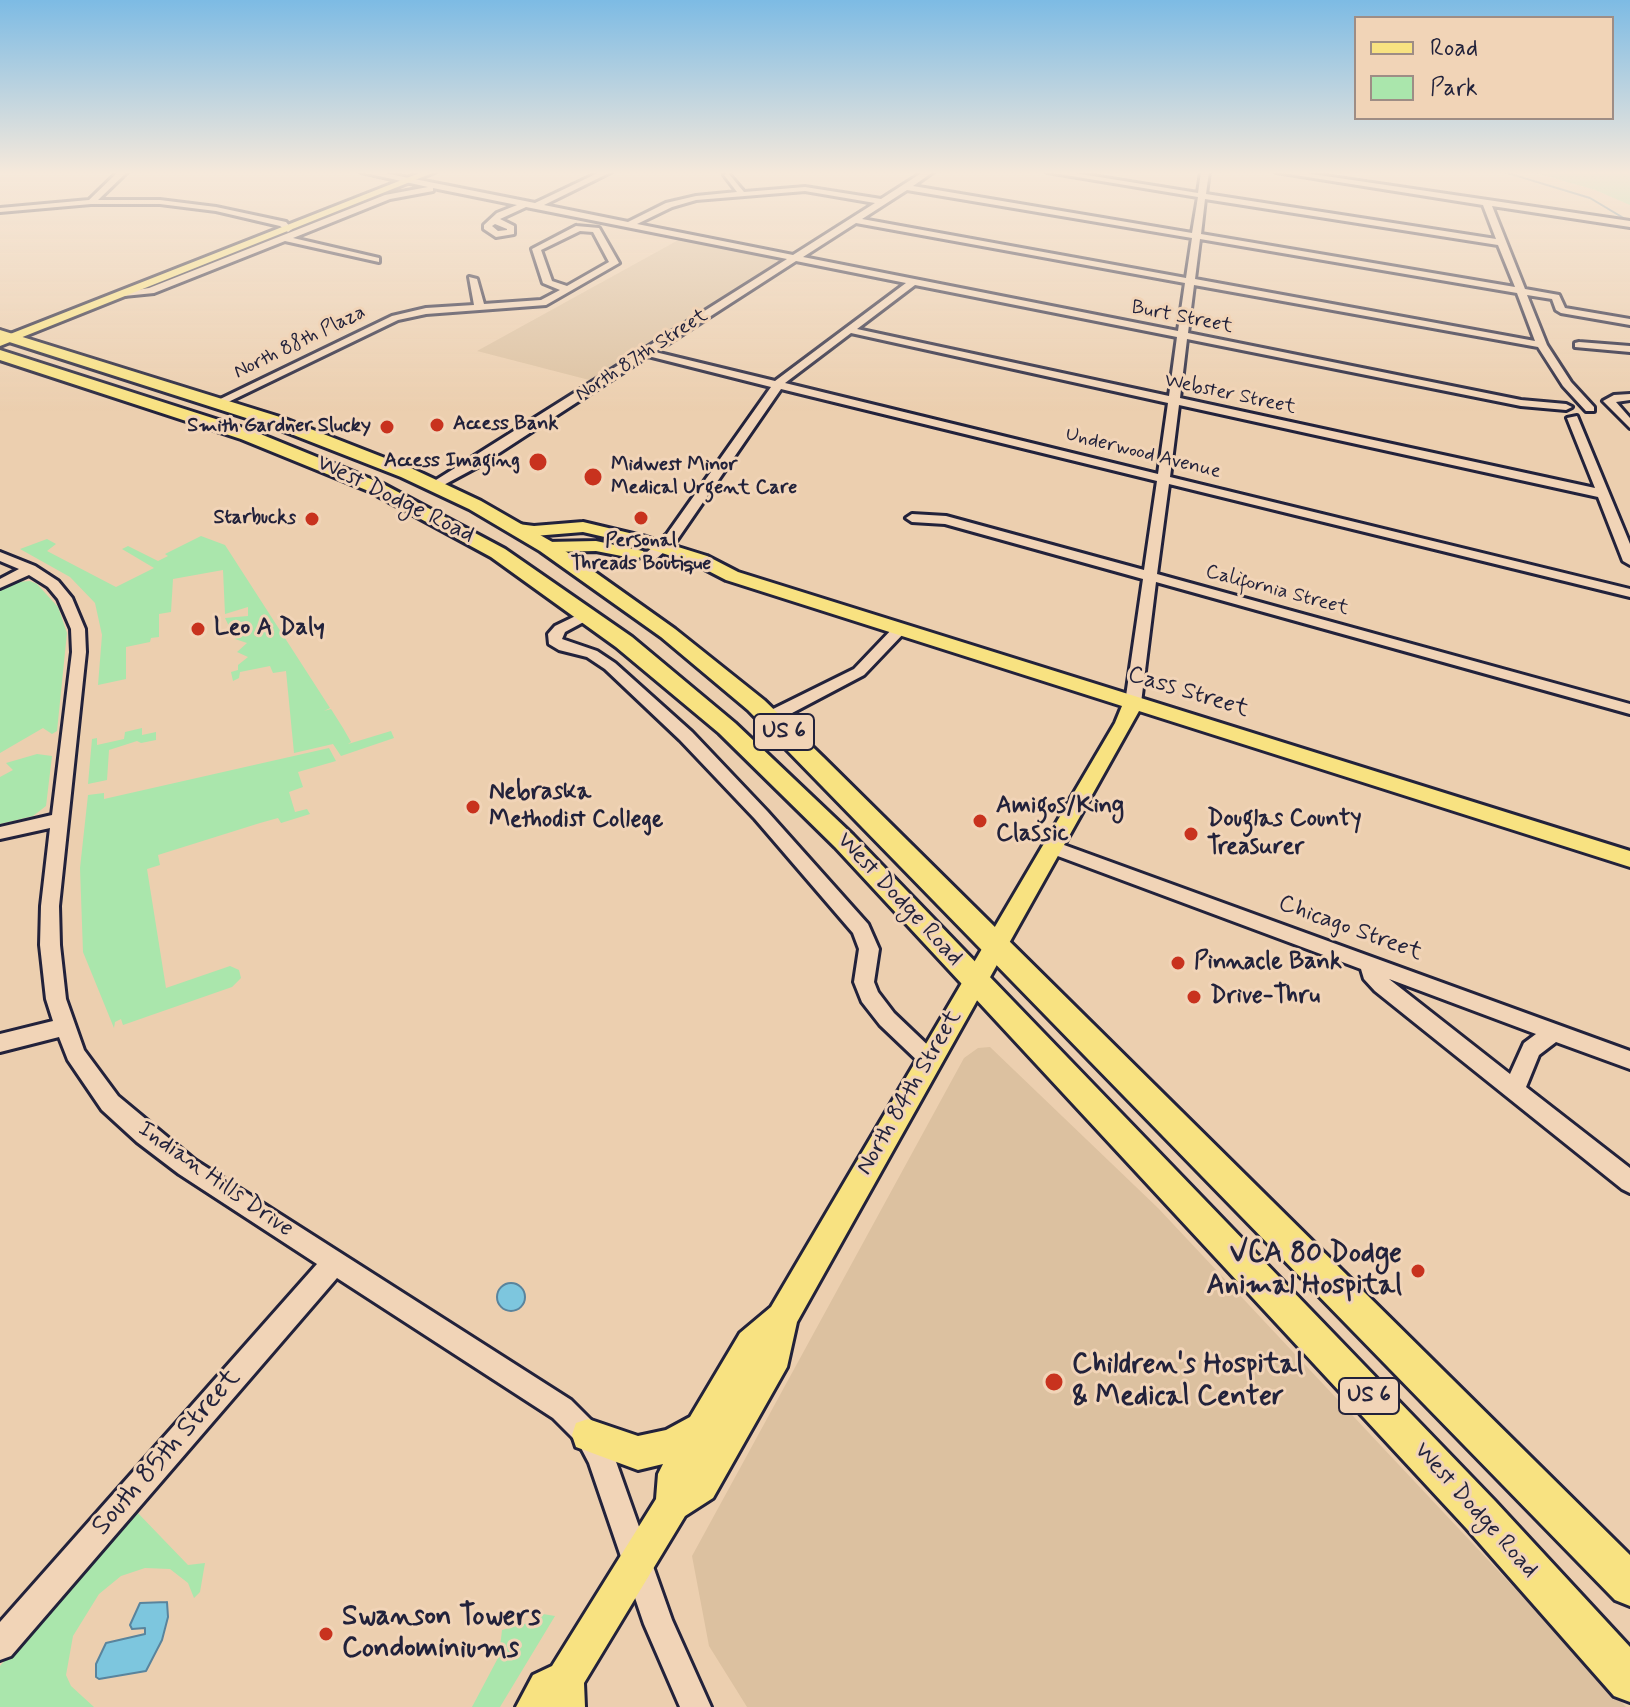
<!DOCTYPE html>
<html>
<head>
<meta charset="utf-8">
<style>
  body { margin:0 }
  #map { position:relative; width:1630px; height:1707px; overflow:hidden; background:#eccfaf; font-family:Mynerve,sans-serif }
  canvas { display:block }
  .legend { position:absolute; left:1354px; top:16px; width:260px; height:104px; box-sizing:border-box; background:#f1d4b7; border:2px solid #9e8d85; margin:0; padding:10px 14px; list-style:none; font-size:24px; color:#22223b }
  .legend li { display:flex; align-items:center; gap:16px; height:40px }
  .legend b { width:40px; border:2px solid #9e8d85 }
</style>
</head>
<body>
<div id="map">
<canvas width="1630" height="1707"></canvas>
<ul class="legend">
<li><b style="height:10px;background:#f8e281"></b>Road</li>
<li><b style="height:22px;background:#aae6ac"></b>Park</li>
</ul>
</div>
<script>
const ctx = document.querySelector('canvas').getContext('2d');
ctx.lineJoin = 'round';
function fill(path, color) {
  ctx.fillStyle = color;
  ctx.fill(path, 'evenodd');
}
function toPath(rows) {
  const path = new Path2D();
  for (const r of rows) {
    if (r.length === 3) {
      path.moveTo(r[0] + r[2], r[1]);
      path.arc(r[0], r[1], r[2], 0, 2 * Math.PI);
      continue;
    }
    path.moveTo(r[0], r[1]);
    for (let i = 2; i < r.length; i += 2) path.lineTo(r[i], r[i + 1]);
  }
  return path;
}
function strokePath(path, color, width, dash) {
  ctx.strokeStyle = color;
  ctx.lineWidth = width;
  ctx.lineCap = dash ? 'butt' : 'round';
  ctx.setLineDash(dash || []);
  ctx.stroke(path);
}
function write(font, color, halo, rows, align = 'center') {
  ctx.font = font + ' Mynerve,sans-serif';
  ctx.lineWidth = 6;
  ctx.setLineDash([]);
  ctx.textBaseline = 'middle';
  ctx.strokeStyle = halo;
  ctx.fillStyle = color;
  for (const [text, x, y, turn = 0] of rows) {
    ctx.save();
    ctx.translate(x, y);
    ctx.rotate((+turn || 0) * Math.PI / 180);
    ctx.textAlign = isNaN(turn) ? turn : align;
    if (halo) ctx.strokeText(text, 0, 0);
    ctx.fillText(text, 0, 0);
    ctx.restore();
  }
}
fill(toPath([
  [682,238,786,259,593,381,477,351],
  [990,1047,1158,1208,1626,1707,747,1707,709,1646,692,1556,964,1058,978,1048]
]), '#dcc1a0');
fill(toPath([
  [1532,172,1630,172,1630,205,1595,190],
  [201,536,225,545,330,708,324,711,331,709,343,728,351,742,348,744,391,731,394,738,341,756,333,744,294,753,286,671,273,673,270,666,240,672,239,678,233,681,231,672,238,670,238,665,248,657,237,652,247,643,235,639,225,618,248,616,248,607,225,614,223,570,173,579,171,612,159,614,159,637,151,638,150,642,126,647,126,679,98,685,102,635,95,603,70,577,20,549,47,539,56,544,47,551,116,587,154,568,122,549,128,546,158,561,168,556,165,554],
  [30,581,37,584,58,607,67,633,57,731,52,734,43,728,0,753,0,589,17,582],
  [142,728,142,735,156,732,156,740,141,743,137,741,109,750,107,780,88,784,92,739,97,738,97,745,124,739,125,732],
  [329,748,336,761,298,772,303,787,289,792,295,812,307,809,310,814,281,823,278,818,260,823,158,855,160,865,147,869,166,988,230,966,239,970,241,978,232,987,123,1025,121,1019,115,1022,114,1028,83,952,80,868,88,795,104,793,104,799],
  [37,754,52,756,46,806,33,816,0,824,0,777,13,770,6,763],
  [135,1510,188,1565,205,1563,200,1592,194,1598,188,1583,170,1569,145,1568,121,1576,99,1594,73,1636,66,1675,71,1686,94,1707,0,1707,0,1666],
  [543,1614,555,1616,500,1707,472,1707,499,1656,502,1630,528,1623]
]), '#aae6ac');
const water = toPath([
  [511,1297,14],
  [167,1602,168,1617,162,1640,146,1671,99,1679,96,1677,96,1664,106,1643,145,1634,145,1628,132,1629,130,1625,140,1603,167,1602]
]);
fill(water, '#7dc6de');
strokePath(water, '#59849d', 2);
strokePath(toPath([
  [1504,172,1590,198,1630,222]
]), '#59849d', 2);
const minor = toPath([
  [118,172,127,172,98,200,160,200,216,207,286,222,292,229,288,232,280,226,216,211,160,204,91,204,0,212,0,208,89,200,118,172],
  [361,172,379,172,535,203,600,172,611,172,544,205,628,222,666,203,696,196,737,192,724,175,728,173,744,192,805,187,881,199,923,172,933,172,913,186,1192,233,1198,197,1047,172,1068,172,1198,193,1201,172,1209,172,1206,194,1496,239,1483,205,1276,172,1298,172,1630,221,1630,227,1492,206,1525,289,1559,295,1565,308,1630,319,1630,325,1561,313,1556,310,1552,299,1527,295,1547,345,1571,382,1594,407,1594,411,1586,411,1563,386,1538,347,1194,285,1188,333,1521,400,1566,404,1572,407,1566,410,1521,406,1187,339,1180,398,1595,488,1567,418,1577,416,1630,544,1630,565,1623,561,1598,497,1179,405,1170,477,1630,589,1630,597,1169,484,1157,574,1630,704,1630,714,1156,582,1141,703,1139,706,1127,706,1125,703,1143,579,945,524,912,522,906,518,912,514,946,516,1144,570,1157,481,781,389,677,540,655,560,645,560,645,554,667,534,771,387,648,356,479,466,438,488,428,485,787,259,526,207,500,219,514,226,514,234,496,237,484,229,484,225,497,213,517,205,433,188,433,191,390,199,293,238,379,258,379,262,285,241,154,293,124,296,119,293,149,288,385,195,428,187,361,172],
  [907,190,1192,238,1186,278,862,219,907,190],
  [805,191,875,203,793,255,637,224,672,207,696,200,805,191],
  [1205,199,1498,245,1515,287,1201,234,1205,199],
  [856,223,1185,283,1178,331,803,257,856,223],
  [495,224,507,229,507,230,498,231,492,226,495,224],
  [1200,239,1517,293,1535,341,1195,279,1200,239],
  [796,261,906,283,775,381,655,352,796,261],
  [915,285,1177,337,1169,396,857,329,915,285],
  [851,333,1168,403,1158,474,785,383,851,333],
  [576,226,599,228,619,263,546,305,426,314,398,320,222,405,212,403,392,316,426,308,474,305,469,277,477,279,484,304,541,300,560,290,543,283,532,249,576,226],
  [580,231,593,232,609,262,567,286,552,281,541,250,580,231],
  [1579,342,1630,346,1630,352,1575,347,1575,343,1579,342],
  [1630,394,1630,400,1616,402,1630,418,1630,428,1603,401,1614,395,1630,394],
  [0,552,35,566,58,581,72,598,85,629,86,652,59,906,60,945,66,999,84,1050,118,1096,195,1160,571,1400,597,1426,614,1456,672,1620,711,1707,680,1707,644,1624,589,1463,579,1444,553,1418,337,1278,11,1656,0,1660,0,1622,317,1264,179,1174,137,1142,102,1110,68,1060,59,1037,0,1052,0,1034,53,1021,46,999,40,945,41,906,50,828,0,839,0,827,52,815,72,652,71,629,58,599,48,587,29,575,0,588,0,579,19,569,0,561,0,552],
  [588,610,593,611,593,617,565,632,562,639,597,651,615,663,692,732,767,811,868,924,879,949,874,982,878,992,894,1013,936,1053,940,1059,936,1065,929,1068,922,1065,880,1025,862,1002,854,982,859,949,853,933,755,819,680,740,605,669,587,657,559,650,549,644,548,634,555,626,588,610],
  [900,625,907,629,905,632,864,675,775,722,763,722,761,718,763,714,854,669,895,626,900,625],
  [1053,841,1630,1051,1630,1069,1556,1042,1539,1055,1526,1087,1630,1168,1630,1193,1622,1189,1375,991,1364,979,1361,969,1047,852,1044,847,1047,842,1053,841],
  [1389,979,1536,1034,1524,1043,1510,1074,1389,979]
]);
const major = toPath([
  [422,172,435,172,0,346,0,338,422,172],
  [583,522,646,537,707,556,738,572,1630,851,1630,867,1139,711,797,1322,787,1367,713,1498,685,1516,584,1683,585,1707,516,1707,533,1675,552,1666,656,1499,658,1474,663,1464,638,1470,576,1447,572,1435,576,1423,588,1419,638,1436,666,1430,690,1417,740,1333,771,1307,1115,723,1122,706,726,580,695,564,635,544,583,532,534,536,512,532,510,529,518,524,534,526,583,522],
  [596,541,643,551,645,554,637,559,596,551,547,552,539,547,547,542,596,541]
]);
const highway = toPath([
  [0,330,280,417,413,469,481,501,554,543,675,629,764,700,823,757,1630,1555,1630,1606,1615,1600,748,710,661,637,540,551,469,509,401,477,268,425,0,339,0,330],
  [0,350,253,431,383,484,505,549,632,637,735,723,853,835,1495,1501,1630,1647,1630,1702,1614,1696,1467,1529,835,847,719,733,616,647,491,557,371,492,241,439,0,360,0,350]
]);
strokePath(minor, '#22223b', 6);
strokePath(major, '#22223b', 6);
strokePath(highway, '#22223b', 6);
fill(minor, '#f1d4b7');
fill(major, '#f8e281');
fill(highway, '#f8e281');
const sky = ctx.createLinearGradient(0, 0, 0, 411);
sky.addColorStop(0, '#7dbbe4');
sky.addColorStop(0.42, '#f6e9db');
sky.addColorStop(1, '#f6e9db00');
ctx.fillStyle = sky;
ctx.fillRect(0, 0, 1630, 411);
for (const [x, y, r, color] of [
  [437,425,8,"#c8321e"],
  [387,427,8,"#c8321e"],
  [538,462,10,"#c8321e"],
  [593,477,10,"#c8321e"],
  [641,518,8,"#c8321e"],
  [312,519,8,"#c8321e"],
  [198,629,8,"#c8321e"],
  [473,807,8,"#c8321e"],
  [980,821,8,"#c8321e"],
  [1191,834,8,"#c8321e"],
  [1178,963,8,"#c8321e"],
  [1194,997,8,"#c8321e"],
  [1418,1271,8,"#c8321e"],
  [1054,1382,10,"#c8321e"],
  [326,1634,8,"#c8321e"]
]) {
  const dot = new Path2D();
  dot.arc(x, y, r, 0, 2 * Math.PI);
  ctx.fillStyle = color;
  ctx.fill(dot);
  strokePath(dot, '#f1d4b7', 3);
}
write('20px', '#22223b', '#f1d4b7', [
  ["Burt Street",1182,318,11],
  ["North 88th Plaza",300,343,-26],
  ["North 87th Street",642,356,-33],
  ["Webster Street",1230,395,12],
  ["Underwood Avenue",1143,454,14],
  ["California Street",1277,591,15]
]);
write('bold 20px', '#22223b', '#f1d4b7', [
  ["Access Bank",453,425,"left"],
  ["Smith Gardner Slucky",371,427],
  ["Access Imaging",520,462],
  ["Midwest Minor",611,466,"left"],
  ["Medical Urgent Care",611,489,"left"],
  ["Starbucks",296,519],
  ["Personal",641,542,"center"],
  ["Threads Boutique",641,565,"center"]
], 'right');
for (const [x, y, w] of [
  [784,732,60],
  [1369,1396,60]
]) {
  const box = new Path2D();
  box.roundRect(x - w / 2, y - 18, w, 36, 6);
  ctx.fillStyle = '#f1d4b7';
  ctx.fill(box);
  strokePath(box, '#22223b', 2);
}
write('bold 22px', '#22223b', null, [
  ["US 6",784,732],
  ["US 6",1369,1396]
]);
write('24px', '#22223b', '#f1d4b7', [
  ["West Dodge Road",395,500,26],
  ["Cass Street",1188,693,17],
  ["West Dodge Road",899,900,47],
  ["Chicago Street",1350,929,20],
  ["North 84th Street",910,1093,-60],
  ["Indian Hills Drive",215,1180,35],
  ["West Dodge Road",1475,1511,48]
]);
write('bold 24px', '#22223b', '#f1d4b7', [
  ["Leo A Daly",214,629],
  ["Nebraska",489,793],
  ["Methodist College",489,821],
  ["Amigos/King",996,807],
  ["Classic",996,835],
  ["Douglas County",1207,820],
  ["Treasurer",1207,848],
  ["Pinnacle Bank",1194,963],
  ["Drive-Thru",1210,997]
], 'left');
write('bold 28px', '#22223b', '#f1d4b7', [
  ["VCA 80 Dodge",1402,1255,"right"],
  ["Animal Hospital",1402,1287,"right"],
  ["Children's Hospital",1072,1366],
  ["& Medical Center",1072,1398],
  ["Swanson Towers",342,1618],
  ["Condominiums",342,1650]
], 'left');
write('28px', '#22223b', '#f1d4b7', [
  ["South 85th Street",167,1453,-49]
]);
</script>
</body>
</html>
